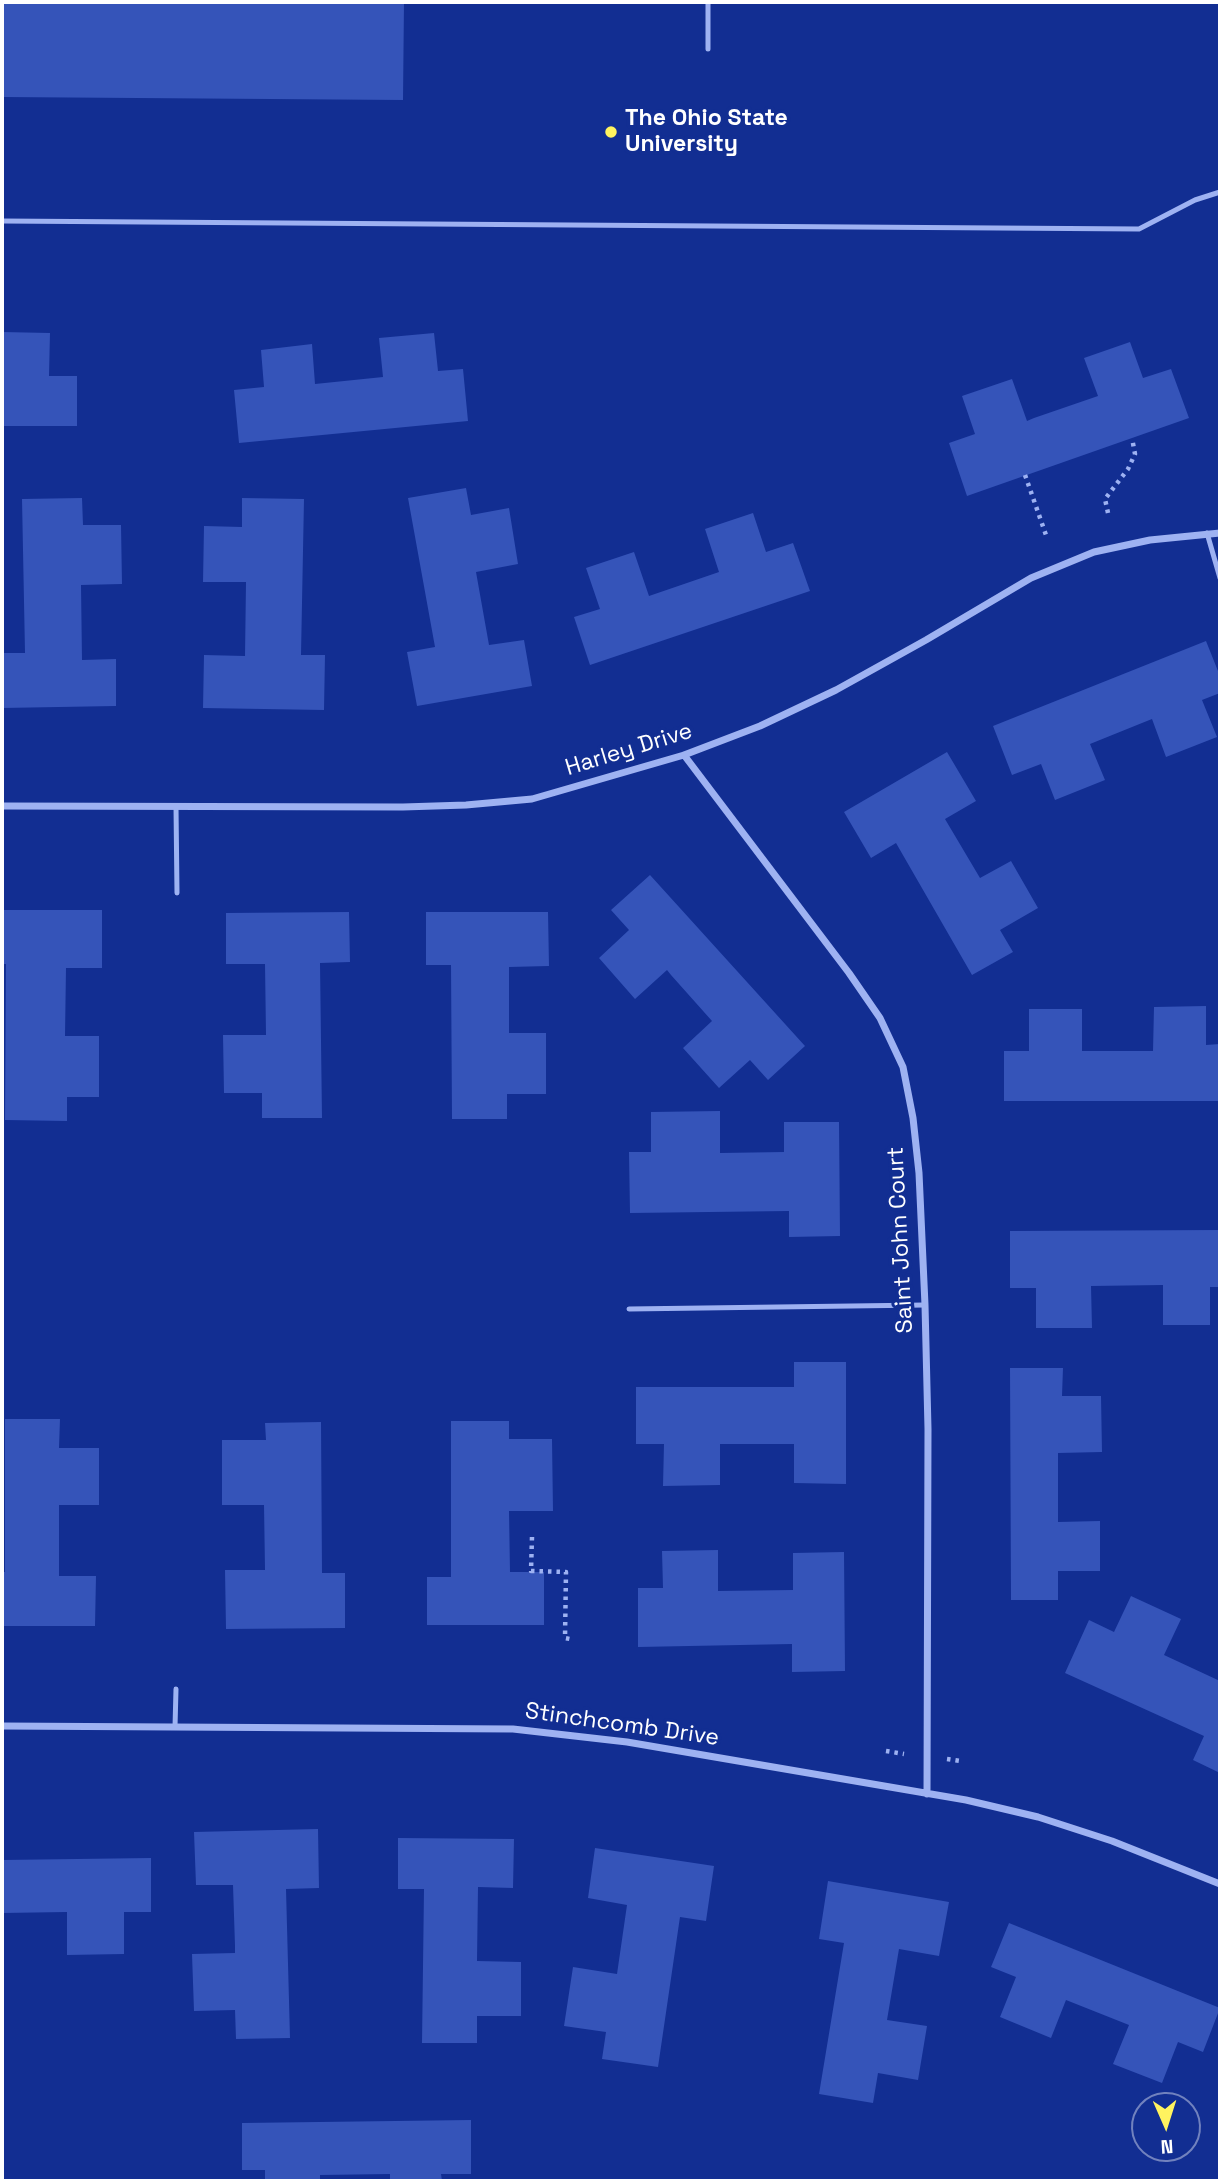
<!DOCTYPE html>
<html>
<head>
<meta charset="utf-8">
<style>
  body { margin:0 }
  #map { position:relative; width:1222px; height:2183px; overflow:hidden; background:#122e92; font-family:"Space Grotesk",sans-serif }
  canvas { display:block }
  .frame { position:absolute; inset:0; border:4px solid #fff; pointer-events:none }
  .north { position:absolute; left:1131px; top:2092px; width:70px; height:70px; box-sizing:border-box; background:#122e92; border:2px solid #7182be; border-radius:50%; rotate:177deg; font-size:19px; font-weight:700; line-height:28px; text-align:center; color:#fff }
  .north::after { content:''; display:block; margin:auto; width:24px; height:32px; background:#fff35f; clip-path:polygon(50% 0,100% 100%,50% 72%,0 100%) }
</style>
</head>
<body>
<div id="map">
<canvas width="1222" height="2183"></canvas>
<div class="frame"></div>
<div class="north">N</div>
</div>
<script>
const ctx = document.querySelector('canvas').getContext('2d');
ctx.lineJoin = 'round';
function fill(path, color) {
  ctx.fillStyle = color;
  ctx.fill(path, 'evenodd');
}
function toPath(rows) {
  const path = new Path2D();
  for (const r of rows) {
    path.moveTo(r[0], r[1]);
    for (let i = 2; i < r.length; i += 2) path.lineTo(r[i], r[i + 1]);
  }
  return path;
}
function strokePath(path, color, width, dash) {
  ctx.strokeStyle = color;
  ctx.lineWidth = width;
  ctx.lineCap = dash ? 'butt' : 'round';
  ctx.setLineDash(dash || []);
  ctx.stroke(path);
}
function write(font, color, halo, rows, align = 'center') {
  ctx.font = font + ' "Space Grotesk",sans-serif';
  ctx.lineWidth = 7;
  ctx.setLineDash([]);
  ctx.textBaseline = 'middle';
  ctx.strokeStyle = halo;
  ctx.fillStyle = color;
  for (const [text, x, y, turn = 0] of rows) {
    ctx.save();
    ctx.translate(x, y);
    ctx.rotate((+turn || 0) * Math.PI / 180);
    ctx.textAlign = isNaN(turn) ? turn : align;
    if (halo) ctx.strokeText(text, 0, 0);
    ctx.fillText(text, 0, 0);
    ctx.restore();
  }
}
fill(toPath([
  [2,2,404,2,403,100,2,97],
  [2,332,50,333,49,376,77,376,77,426,2,426],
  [434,333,438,371,463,369,468,421,239,443,234,390,264,387,261,350,312,344,315,384,383,377,379,338],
  [1130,342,1143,378,1171,369,1189,418,967,496,949,443,975,434,962,396,1012,379,1027,421,1034,418,1098,396,1084,358],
  [466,488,471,515,509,508,518,564,476,572,489,645,524,640,532,686,417,706,407,652,435,647,408,498],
  [82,498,83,525,121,525,122,584,81,585,82,660,116,659,116,706,2,708,2,653,25,653,22,499],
  [242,498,304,499,301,655,325,655,324,710,203,708,204,655,245,656,246,582,203,582,204,526,242,527],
  [753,513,766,552,793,543,810,591,590,665,574,617,600,609,586,568,634,552,649,596,719,572,705,529],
  [1206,641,1220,676,1220,693,1202,700,1217,737,1166,757,1152,719,1142,723,1090,744,1105,780,1055,800,1041,764,1012,775,993,726],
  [947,752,976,801,945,819,980,878,1011,861,1038,908,1000,930,1013,952,972,975,896,843,871,858,844,812],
  [650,875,805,1046,768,1080,750,1060,719,1088,683,1048,712,1021,671,975,667,970,635,999,599,958,629,930,611,910],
  [2,910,102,910,102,968,66,968,65,1036,99,1036,99,1097,67,1097,67,1121,5,1120,6,964,2,964],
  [349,912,350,962,320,963,322,1118,262,1118,262,1093,224,1093,223,1035,266,1035,265,964,226,964,226,913],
  [426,912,548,912,549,966,509,967,509,1033,546,1033,546,1094,507,1094,507,1119,452,1119,451,965,426,965],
  [1206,1006,1206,1045,1220,1044,1220,1101,1004,1101,1004,1051,1029,1051,1029,1009,1082,1009,1082,1051,1153,1051,1154,1007],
  [720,1111,720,1153,784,1152,784,1122,839,1122,840,1236,789,1237,789,1211,630,1213,629,1152,651,1152,651,1112],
  [1220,1230,1220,1287,1210,1287,1210,1325,1163,1325,1163,1285,1091,1286,1092,1328,1036,1328,1036,1288,1010,1288,1010,1231],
  [794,1362,846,1362,846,1484,794,1483,794,1444,720,1444,720,1485,663,1486,664,1444,636,1444,636,1387,794,1387],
  [1010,1368,1063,1368,1062,1396,1101,1396,1102,1452,1058,1453,1058,1522,1100,1521,1100,1571,1058,1571,1058,1600,1011,1600],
  [5,1419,60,1419,59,1448,99,1448,99,1505,59,1505,59,1576,96,1576,95,1626,2,1626,2,1572,5,1572],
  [451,1421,509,1421,509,1439,552,1439,553,1511,509,1511,510,1572,544,1572,544,1625,427,1625,427,1577,451,1577],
  [321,1422,322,1573,345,1573,345,1628,226,1629,225,1570,265,1570,264,1505,222,1505,222,1440,266,1440,265,1423],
  [718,1550,718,1591,793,1590,793,1553,844,1552,845,1671,792,1672,792,1644,638,1647,638,1588,663,1588,662,1551],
  [1131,1596,1181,1619,1164,1655,1220,1681,1220,1773,1193,1760,1204,1736,1065,1673,1089,1620,1114,1632],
  [318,1829,319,1888,286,1889,290,2038,236,2039,235,2010,194,2011,192,1954,235,1953,235,1946,233,1885,196,1885,194,1832],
  [398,1838,514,1839,513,1888,478,1887,477,1961,521,1962,521,2016,477,2016,477,2043,422,2043,424,1889,398,1889],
  [595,1848,714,1866,706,1921,680,1917,658,2067,602,2059,606,2032,564,2026,573,1967,617,1974,627,1905,588,1898],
  [151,1858,151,1912,124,1912,124,1954,67,1955,67,1912,2,1913,2,1860],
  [828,1881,949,1902,939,1956,899,1949,887,2020,927,2026,918,2080,878,2073,873,2103,819,2094,844,1943,819,1939],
  [1009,1923,1220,2008,1203,2052,1178,2042,1162,2083,1113,2064,1129,2025,1066,2000,1051,2038,1000,2017,1016,1977,991,1967],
  [471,2120,471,2174,441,2174,442,2181,390,2181,390,2174,320,2175,320,2181,265,2181,265,2170,242,2170,242,2123]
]), '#3554b9');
strokePath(toPath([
  [1025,475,1046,535],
  [1108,513,1105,499,1128,469,1135,454,1132,438],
  [532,1537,531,1571,566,1572,565,1638,570,1639],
  [886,1751,904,1754],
  [947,1759,960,1761]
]), '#9eb2f2', 4.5, [3.5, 5]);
strokePath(toPath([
  [708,2,708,49],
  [2,221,1139,229,1195,200,1220,192],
  [1207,533,1220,578],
  [176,807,177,893],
  [629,1309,925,1305],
  [175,1727,176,1689]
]), '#9eb2f2', 5);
strokePath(toPath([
  [684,755,849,973,880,1018,903,1067,913,1118,919,1173,925,1305,928,1429,927,1794],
  [2,806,403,807,466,805,532,799,684,755,760,726,836,690,926,640,1031,578,1094,552,1150,540,1220,533],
  [2,1726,513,1729,627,1742,966,1800,1038,1817,1112,1841,1220,1884]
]), '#9eb2f2', 7);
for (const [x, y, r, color] of [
  [611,132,7,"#fff35f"]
]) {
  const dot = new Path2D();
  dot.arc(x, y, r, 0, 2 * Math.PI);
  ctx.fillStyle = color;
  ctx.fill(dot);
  strokePath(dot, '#122e92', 2.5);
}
write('bold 23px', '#fff', '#122e92', [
  ["The Ohio State",625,119],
  ["University",625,145]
], 'left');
write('23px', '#fff', '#122e92', [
  ["Harley Drive",629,750,-17],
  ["Saint John Court",901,1240,-93],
  ["Stinchcomb Drive",622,1725,8]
]);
</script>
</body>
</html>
